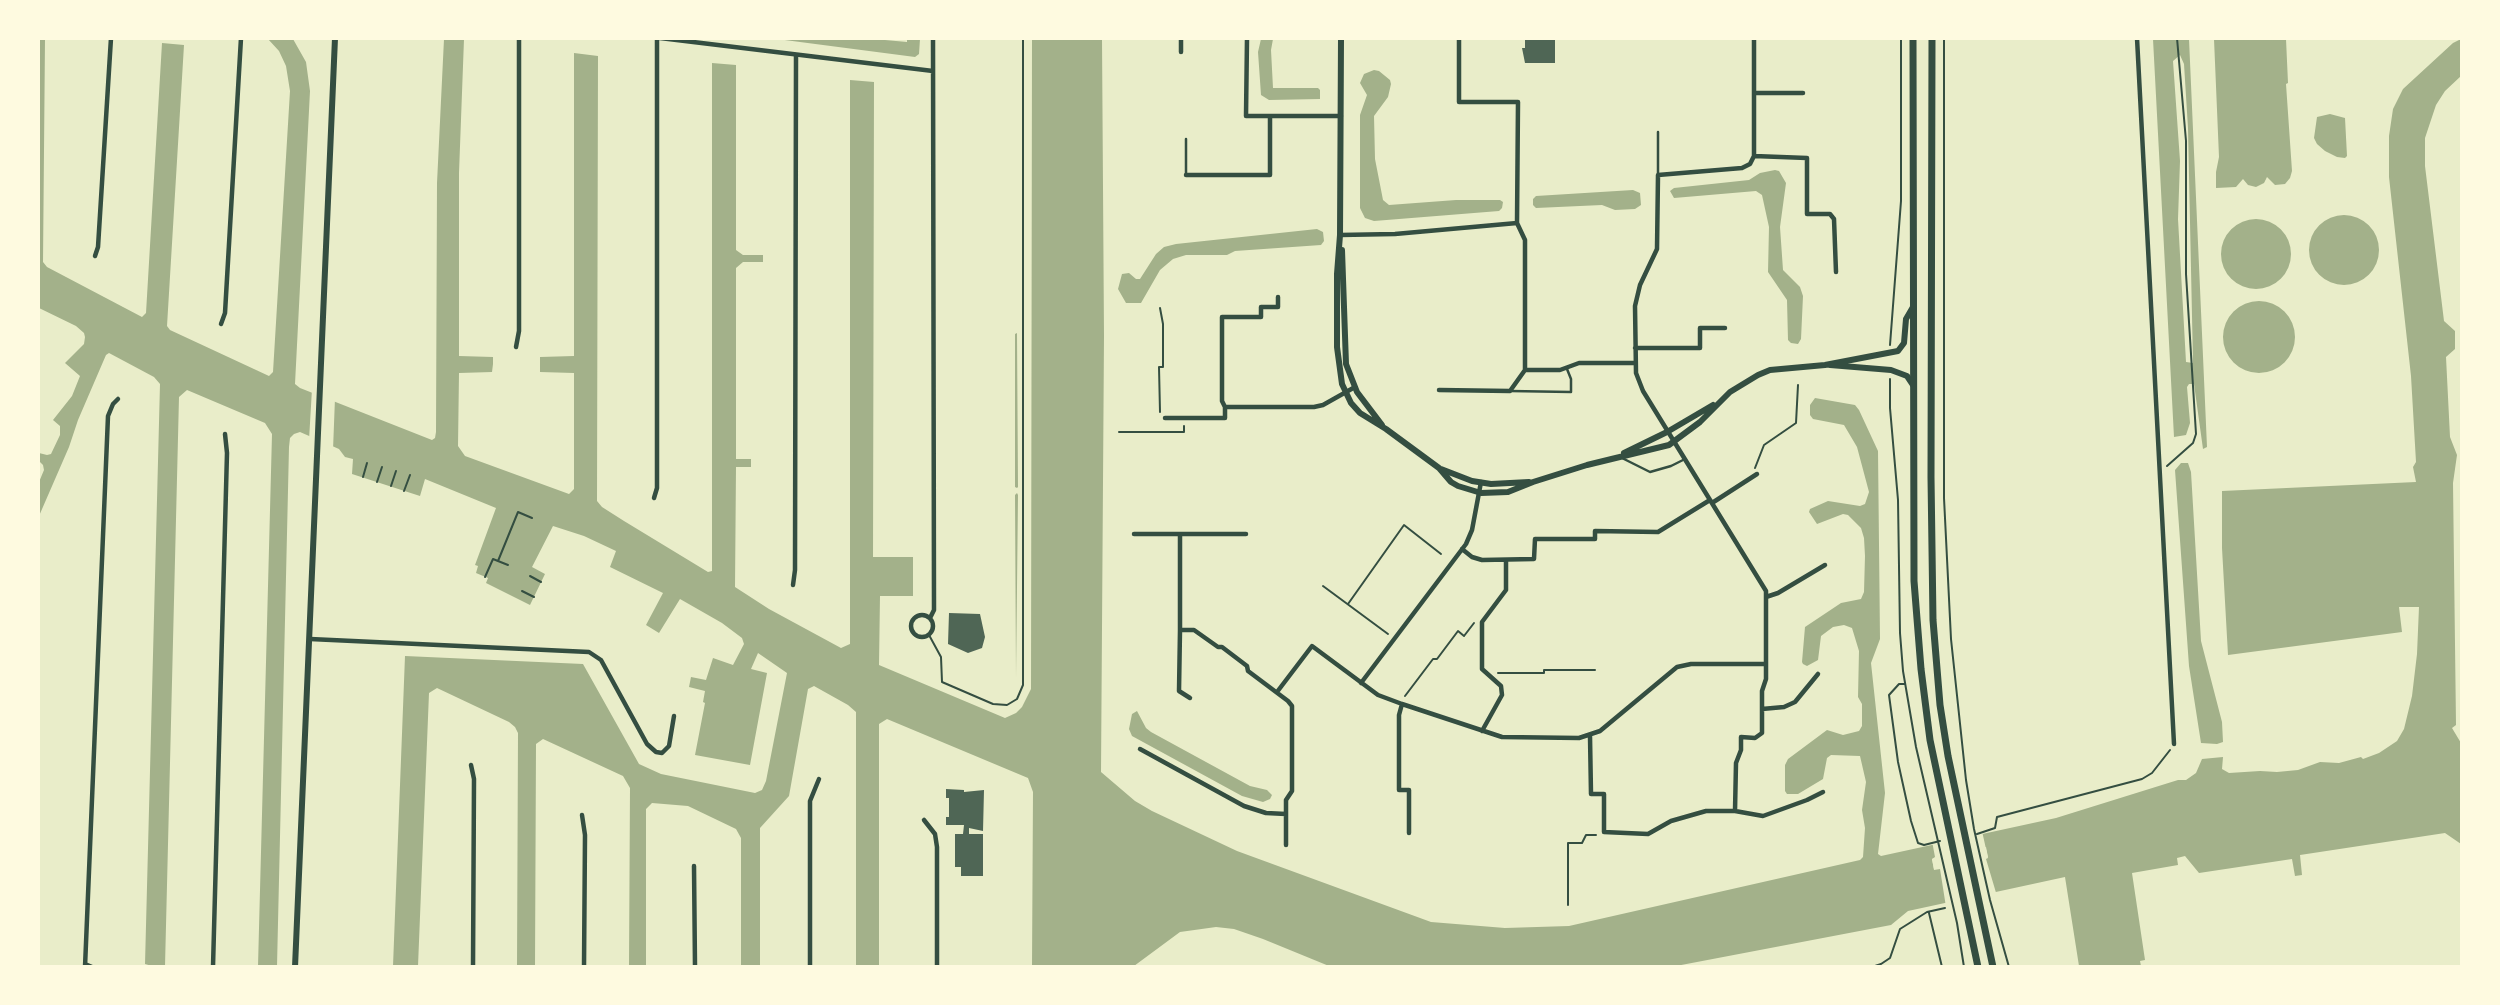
<!DOCTYPE html>
<html>
<head>
<meta charset="utf-8">
<style>
  body { margin:0 }
  #map { position:relative; width:2500px; height:1005px; overflow:hidden; background:#e9edc9; font-family:"Alegreya Sans",sans-serif }
  canvas { display:block }
  .frame { position:absolute; inset:0; border:40px solid #fefae0; pointer-events:none }
</style>
</head>
<body>
<div id="map">
<canvas width="2500" height="1005"></canvas>
<div class="frame"></div>
</div>
<script>
const ctx = document.querySelector('canvas').getContext('2d');
ctx.lineJoin = 'round';
function fill(path, color) {
  ctx.fillStyle = color;
  ctx.fill(path, 'evenodd');
}
function toPath(rows) {
  const path = new Path2D();
  for (const r of rows) {
    if (r.length === 3) {
      path.moveTo(r[0] + r[2], r[1]);
      path.arc(r[0], r[1], r[2], 0, 2 * Math.PI);
      continue;
    }
    path.moveTo(r[0], r[1]);
    for (let i = 2; i < r.length; i += 2) path.lineTo(r[i], r[i + 1]);
  }
  return path;
}
function strokePath(path, color, width, dash) {
  ctx.strokeStyle = color;
  ctx.lineWidth = width;
  ctx.lineCap = dash ? 'butt' : 'round';
  ctx.setLineDash(dash || []);
  ctx.stroke(path);
}
fill(toPath([
  [39,39,45,39,43,262,47,267,142,317,146,313,162,43,184,45,167,326,170,330,269,376,273,372,290,91,286,66,279,51,268,39,293,39,306,62,310,91,295,384,300,388,432,440,435,438,436,432,437,183,444,39,464,39,459,173,459,356,493,357,493,364,492,372,459,373,458,446,465,456,569,494,574,489,574,373,540,372,540,357,574,356,574,53,598,56,597,501,602,507,624,521,708,572,712,571,712,63,736,65,736,250,743,255,763,255,763,262,743,262,736,268,736,459,751,459,751,467,736,467,735,587,769,609,841,648,850,644,850,80,874,82,873,557,913,557,913,596,880,596,879,665,1005,718,1016,713,1022,707,1031,689,1032,39,1102,39,1104,336,1101,772,1135,801,1152,811,1237,851,1431,922,1505,928,1569,926,1860,860,1863,857,1865,828,1862,810,1866,782,1860,756,1831,755,1827,758,1823,779,1798,794,1787,794,1785,791,1785,765,1788,759,1827,730,1843,735,1859,731,1862,726,1862,704,1858,697,1859,651,1852,628,1844,625,1833,627,1821,636,1818,660,1807,666,1803,664,1802,662,1805,627,1841,603,1861,599,1864,592,1865,556,1864,538,1861,528,1848,515,1843,514,1817,524,1809,512,1810,509,1828,501,1860,506,1865,504,1869,492,1857,447,1844,425,1813,419,1810,415,1810,405,1815,398,1855,405,1859,410,1878,451,1880,639,1871,663,1885,793,1878,854,1881,856,2056,818,2178,780,2186,780,2196,773,2202,759,2223,757,2222,769,2229,773,2260,771,2277,772,2298,770,2320,762,2339,763,2361,757,2363,759,2379,753,2397,741,2404,729,2412,696,2417,654,2419,607,2399,607,2402,632,2228,655,2222,548,2222,491,2416,482,2413,467,2416,462,2411,376,2389,177,2389,136,2393,109,2403,89,2453,43,2461,39,2461,76,2445,91,2436,105,2425,138,2425,166,2444,321,2455,331,2455,349,2446,357,2450,437,2457,455,2453,483,2456,725,2452,728,2461,743,2461,844,2445,833,2300,855,2302,875,2295,876,2292,859,2199,873,2185,856,2177,858,2178,865,2132,873,2145,960,2140,961,2141,966,2079,966,2065,877,1908,911,1891,925,1676,966,1329,966,1263,939,1234,929,1216,927,1180,932,1134,966,1032,966,1033,792,1028,778,887,719,879,724,879,966,856,966,856,712,848,705,814,686,808,689,789,796,760,828,760,967,741,966,741,838,736,829,688,806,652,803,646,809,646,966,629,966,630,788,623,776,543,739,536,744,535,966,517,966,518,733,515,727,509,722,437,688,429,693,418,966,393,966,405,656,583,664,639,764,661,774,755,793,762,790,766,781,787,673,758,653,751,669,767,673,750,765,695,755,705,703,703,702,705,691,689,687,691,677,706,680,713,658,733,665,744,644,742,638,722,623,680,599,659,633,646,625,663,593,610,567,616,551,584,536,553,526,532,567,545,574,530,605,486,583,488,578,476,573,478,566,475,565,496,508,425,479,420,496,352,474,353,459,345,457,339,449,300,432,294,434,290,438,289,447,277,966,258,966,272,434,265,423,187,390,179,397,165,966,152,966,145,964,160,384,154,377,109,353,106,355,78,420,69,447,39,516,39,482,44,470,43,465,39,461,39,453,47,455,51,454,60,435,60,426,53,420,72,396,80,376,65,363,84,344,85,337,84,333,76,326,39,308],
  [1986,847,1988,857,1934,869,1932,859],
  [874,39,907,42,907,39,920,39,919,54,915,57,777,39],
  [1261,39,1273,39,1271,50,1273,88,1318,88,1320,90,1320,99,1269,100,1261,95,1258,52],
  [2153,39,2189,39,2207,447,2203,449,2194,384,2189,384,2187,387,2190,423,2186,435,2174,437],
  [2180,55,2184,64,2188,128,2193,363,2186,362,2178,219,2180,161,2173,61],
  [2214,39,2286,39,2288,83,2286,84,2292,171,2290,178,2285,184,2275,185,2267,177,2264,183,2256,187,2248,185,2243,179,2236,187,2216,188,2216,172,2219,157],
  [1374,70,1379,71,1390,80,1391,84,1388,97,1374,116,1375,159,1383,200,1389,205,1456,200,1500,200,1503,202,1502,208,1499,211,1374,221,1365,218,1360,208,1360,115,1367,95,1360,83,1364,74],
  [2330,114,2345,118,2347,156,2345,158,2337,157,2325,151,2317,144,2314,138,2317,117],
  [1775,170,1779,171,1786,183,1780,227,1783,270,1800,287,1803,296,1801,339,1798,344,1791,343,1788,340,1787,300,1768,272,1769,227,1762,195,1756,191,1674,198,1670,191,1674,188,1749,180,1760,173],
  [1633,190,1640,193,1641,205,1635,209,1615,210,1602,205,1536,208,1533,205,1533,199,1536,196],
  [2344,250,35],
  [2256,254,35],
  [1317,229,1323,232,1324,241,1321,245,1235,251,1227,255,1186,255,1173,259,1160,270,1141,303,1126,303,1118,289,1122,274,1129,273,1136,279,1140,279,1156,254,1164,247,1176,244],
  [2259,337,36],
  [1017,333,1018,487,1017,488,1015,487,1015,334],
  [2181,463,2188,463,2191,472,2201,641,2222,722,2223,742,2217,744,2201,743,2189,666,2175,470],
  [1017,493,1018,495,1016,678,1015,495],
  [1137,711,1146,728,1151,732,1250,786,1267,790,1272,795,1270,799,1263,802,1242,796,1132,736,1129,729,1132,714]
]), '#a3b18a');
fill(toPath([
  [312,389,335,398,333,450,309,440],
  [1982,831,1988,858,1986,859,1997,896,1946,907,1940,869,1934,870,1932,859,1935,857,1932,841]
]), '#e9edc9');
fill(toPath([
  [1525,38,1555,38,1555,63,1525,63,1522,48,1525,48],
  [949,613,980,614,985,637,982,648,968,653,948,644],
  [946,789,964,790,964,792,984,790,983,831,969,828,969,834,983,834,983,876,961,876,961,867,955,867,955,834,963,834,964,825,946,825,946,817,949,817,949,798,946,798]
]), '#4f6655');
strokePath(toPath([
  [1944,38,1944,498,1951,639,1966,780,1974,829,1990,900,2009,967],
  [1160,308,1163,324,1163,367,1159,367,1160,412],
  [1890,345,1901,201,1901,38],
  [1890,379,1890,408,1898,500,1900,633,1903,671,1916,747,1957,923,1964,967],
  [1119,432,1184,432,1184,426],
  [2167,466,2193,443,2196,434,2186,274,2186,141,2177,38],
  [1755,468,1764,445,1796,423,1798,385],
  [363,477,367,463],
  [377,482,382,467],
  [391,486,396,471],
  [404,491,410,475],
  [498,561,518,512,532,518],
  [530,576,541,582],
  [485,577,493,559,508,565],
  [1323,586,1388,634],
  [522,591,534,597],
  [1348,604,1404,525,1441,554],
  [929,635,941,657,942,682,993,704,1007,705,1017,699,1023,685,1023,38],
  [1498,673,1544,673,1544,670,1595,670],
  [1904,684,1899,684,1889,695,1898,762,1911,821,1918,843,1924,845,1940,841],
  [1405,696,1433,659,1437,659,1458,631,1464,636,1474,623],
  [1977,834,1995,828,1997,817,2142,779,2152,773,2170,750],
  [1568,905,1568,843,1582,843,1586,835,1596,835],
  [1929,913,1942,967],
  [1872,967,1881,964,1890,958,1900,929,1927,912,1945,908]
]), '#344e41', 2);
strokePath(toPath([
  [1658,174,1658,132],
  [1186,175,1186,139],
  [1510,391,1571,392,1571,379,1567,369],
  [1622,458,1650,472,1671,466,1683,460]
]), '#344e41', 2.5);
strokePath(toPath([
  [660,38,933,71],
  [1181,38,1181,52],
  [1247,38,1246,116,1341,116],
  [1459,38,1459,102,1518,102,1517,223],
  [2137,38,2174,744],
  [1754,93,1803,93],
  [1754,156,1807,158,1807,214,1830,214,1834,219,1836,272],
  [1186,175,1270,175,1270,116],
  [1340,235,1395,234,1517,223,1525,240,1525,370,1560,370,1579,363,1635,363],
  [95,256,98,247,111,38],
  [221,324,225,313,241,38],
  [516,347,519,331,519,38],
  [1635,348,1700,348,1700,328,1725,328],
  [1439,390,1510,391,1525,370],
  [1225,407,1314,407,1323,405,1355,387],
  [1165,418,1225,418,1225,407,1222,401,1222,317,1261,317,1261,307,1278,307,1278,297],
  [654,498,657,488,657,38],
  [1712,503,1757,474],
  [1134,534,1246,534],
  [1180,534,1180,630,1194,630,1218,647,1222,647,1247,666,1248,671,1288,701,1292,706,1292,791,1286,800,1286,845],
  [1462,549,1472,557,1482,560,1534,559,1535,539,1595,539,1595,531,1658,532,1710,500],
  [793,585,795,570,796,55],
  [1766,597,1778,593,1825,565],
  [922,626,11],
  [930,618,934,610,933,38],
  [1180,630,1179,691,1190,698],
  [310,639,589,652,601,660,647,744,656,752,662,753,669,746,674,716],
  [1361,683,1466,544,1472,530,1481,482],
  [1277,692,1312,646,1378,695,1402,704,1502,737,1579,738,1600,731,1677,667,1691,664,1766,664],
  [1402,704,1399,715,1399,790,1409,790,1409,833],
  [1762,709,1784,707,1795,702,1818,674],
  [1482,731,1502,695,1501,686,1482,669,1482,622,1506,590,1506,560],
  [1590,736,1591,794,1604,794,1604,832,1648,834,1671,821,1706,811,1735,811,1763,816,1807,800,1823,792],
  [1140,749,1244,806,1266,813,1286,814],
  [471,765,474,779,473,967],
  [1735,811,1736,763,1741,750,1741,737,1755,738,1762,733,1762,691,1766,679,1766,591,1643,391,1636,373,1635,306,1640,285,1657,249,1658,175,1742,168,1750,164,1754,156,1754,38],
  [582,815,585,835,584,967],
  [924,820,935,834,937,847,937,967],
  [694,866,695,967],
  [85,964,92,967],
  [85,967,108,416,113,404,118,399],
  [213,967,227,453,225,434],
  [810,967,810,801,819,779]
]), '#344e41', 4.5);
strokePath(toPath([
  [1341,38,1340,235,1337,274,1337,347,1342,384,1351,403,1360,413,1386,429,1439,468,1451,482,1458,486,1481,493,1508,492,1533,482,1587,465,1669,445,1700,422,1730,392,1758,375,1770,370,1825,365,1898,351,1904,343,1906,319,1913,307],
  [1342,250,1346,364,1357,392,1382,425],
  [1830,365,1891,370,1907,376,1913,385],
  [1624,453,1667,432,1713,405],
  [1441,469,1472,481,1491,484,1529,482],
  [295,967,335,38]
]), '#344e41', 6);
strokePath(toPath([
  [1913,38,1914,581,1921,669,1930,740,1978,967],
  [1932,38,1931,477,1933,620,1940,705,1948,756,1993,967]
]), '#344e41', 7);
</script>
</body>
</html>
